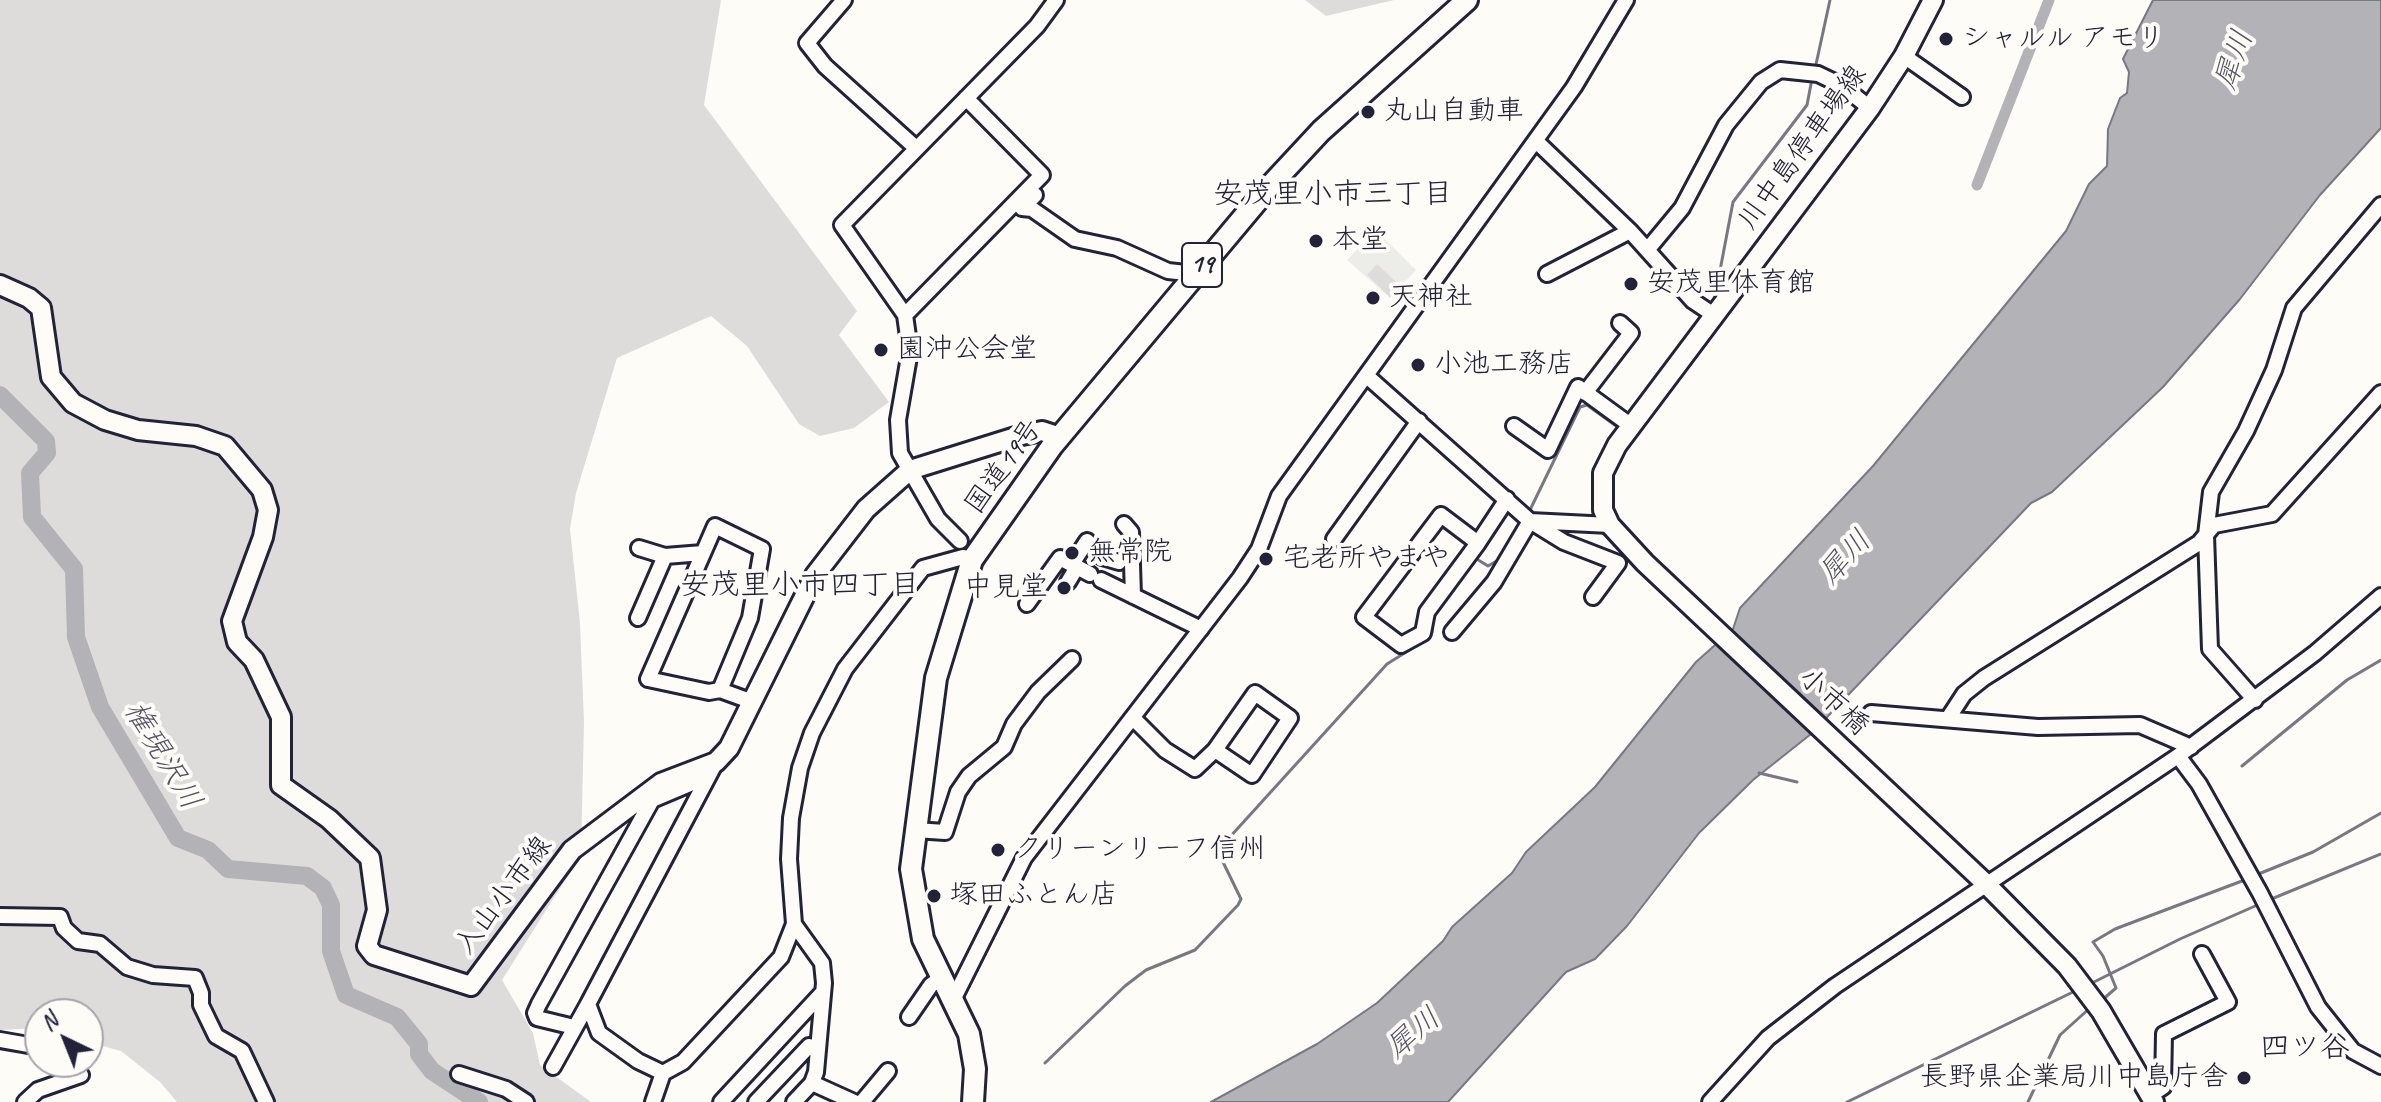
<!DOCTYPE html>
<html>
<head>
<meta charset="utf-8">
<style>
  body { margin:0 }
  #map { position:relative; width:2381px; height:1102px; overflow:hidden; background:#fdfcf7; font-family:Caveat,sans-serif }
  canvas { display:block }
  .north { position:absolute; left:24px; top:998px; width:80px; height:80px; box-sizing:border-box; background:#fdfcf7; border:2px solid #a5a5ac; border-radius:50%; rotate:317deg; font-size:22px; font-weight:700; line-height:32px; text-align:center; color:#22223b }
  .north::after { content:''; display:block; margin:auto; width:28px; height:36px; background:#22223b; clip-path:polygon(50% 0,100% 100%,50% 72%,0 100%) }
</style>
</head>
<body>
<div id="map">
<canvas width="2381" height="1102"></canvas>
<div class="north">N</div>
</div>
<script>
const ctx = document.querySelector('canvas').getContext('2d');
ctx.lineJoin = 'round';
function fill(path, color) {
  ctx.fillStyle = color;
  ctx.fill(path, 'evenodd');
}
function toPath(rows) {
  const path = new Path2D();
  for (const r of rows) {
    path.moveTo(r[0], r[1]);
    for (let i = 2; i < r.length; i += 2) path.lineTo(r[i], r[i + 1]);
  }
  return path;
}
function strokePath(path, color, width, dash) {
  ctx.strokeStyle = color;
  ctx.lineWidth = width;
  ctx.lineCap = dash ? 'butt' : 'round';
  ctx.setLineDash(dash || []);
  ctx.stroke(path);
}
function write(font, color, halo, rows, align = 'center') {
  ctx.font = font + ' Caveat,"Klee One",sans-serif';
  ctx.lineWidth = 8;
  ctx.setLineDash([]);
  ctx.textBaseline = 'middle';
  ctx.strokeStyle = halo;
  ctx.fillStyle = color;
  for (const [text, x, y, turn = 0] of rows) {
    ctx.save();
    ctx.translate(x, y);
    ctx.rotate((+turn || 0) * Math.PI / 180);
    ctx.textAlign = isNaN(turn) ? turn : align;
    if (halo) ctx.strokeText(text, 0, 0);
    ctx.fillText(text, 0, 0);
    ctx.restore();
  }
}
fill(toPath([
  [1376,230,1416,270,1390,298,1347,260]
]), '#ecece9');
fill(toPath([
  [0,0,721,0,704,105,857,311,839,335,889,402,854,428,820,436,799,424,747,346,711,316,617,358,576,493,570,529,580,623,584,722,581,855,502,980,533,1033,540,1065,591,1102,177,1102,160,1082,121,1051,88,1042,88,1014,40,1014,40,1028,0,1030],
  [1305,0,1394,0,1326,16],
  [1377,264,1400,286,1390,297,1367,275]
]), '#dddcdb');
const water = toPath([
  [2153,0,2381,0,2381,128,2320,195,2240,299,2163,387,2052,492,2031,503,1811,734,1753,780,1699,833,1627,926,1595,959,1566,972,1448,1102,1211,1102,1317,1044,1377,1003,1443,941,1452,927,1512,873,1526,852,1595,787,1696,662,1733,629,1740,608,1873,466,2066,231,2089,184,2107,166,2108,129,2120,98,2127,93,2129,72,2123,59,2153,0]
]);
fill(water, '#b2b2b7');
strokePath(water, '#787885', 2);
fill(toPath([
  [1724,631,1824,726,1813,737,1712,642]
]), '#fdfcf7');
strokePath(toPath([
  [1815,69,1830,0],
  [1715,297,1733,202,1807,105,1811,84],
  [1529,512,1580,407,1587,405,1616,426],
  [1473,562,1475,558,1488,566,1500,559],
  [2242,766,2347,680,2381,660],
  [1759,773,1797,782],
  [2256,875,2313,852,2381,813],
  [2269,900,2381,854],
  [2088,985,2180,939,2262,903],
  [2101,1001,2116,988,2103,956,2093,942,2115,929,2242,881],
  [1045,1063,1125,986,1146,970,1195,950,1238,905,1241,899,1221,858,1229,838,1387,664,1427,639,1432,632,1432,623],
  [1847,1102,2077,990],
  [2028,1102,2060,1035,2091,1007]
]), '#787885', 3);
strokePath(toPath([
  [1977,185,2049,0]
]), '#b2b2b7', 11);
strokePath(toPath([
  [0,395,46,441,47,453,30,473,32,517,74,569,76,637,100,707,178,838,208,850,228,869,307,876,323,888,331,905,331,951,346,995,397,1017,419,1044,419,1054,432,1071,479,1102]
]), '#b2b2b7', 18);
const minor = toPath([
  [844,0,807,43,825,66,916,148],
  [1904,56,1962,97],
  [1536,141,1630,231,1693,301,1714,315],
  [1035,195,1022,208,1032,209,1075,239,1117,248,1168,271,1195,274],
  [1648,249,1682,208,1726,125,1761,82,1780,70,1818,74,1841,85,1870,108],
  [1547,274,1630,231],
  [905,315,1042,175,966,98],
  [1368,377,1530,521,1610,525],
  [1585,393,1631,333,1620,323],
  [1514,426,1548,450,1578,387,1630,425],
  [1124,524,1131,532,1133,596],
  [1334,539,1419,421],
  [960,541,938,519,900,453,898,420,910,351,905,315,842,225,1037,26,1056,0],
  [1478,543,1441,515,1364,617,1401,645,1423,633,1427,612,1478,543,1507,499],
  [639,548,665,556],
  [1072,564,1087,541,1102,557,1119,562],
  [1101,580,1201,629],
  [1068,582,1077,567],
  [1027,604,1060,558,1090,574],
  [638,618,665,556,703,553],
  [1452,632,1494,582,1530,521,1564,542,1618,563,1593,597],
  [720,690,750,618,762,549,715,526,648,679,709,692,720,690,753,702],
  [2255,700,2210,649,2206,535,2211,492,2246,431,2274,370,2294,308,2381,205],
  [1871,713,2038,727,2140,725,2191,747],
  [1949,717,1964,694,1984,678,2199,543,2214,525,2272,514,2381,393],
  [1133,718,1165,750,1195,769,1215,750,1255,693,1290,718,1252,775,1215,750],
  [2178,756,2199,784,2260,893,2318,1007,2353,1051,2381,1066],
  [716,762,588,1004,599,1033,638,1061,663,1073,683,1062,781,957,794,924,789,859,791,818,800,768,812,733,845,669,923,568,963,557,972,560],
  [915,830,945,832,958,792,969,776,1004,747,1014,724,1038,692,1072,659],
  [0,916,60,917,64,928,78,941,100,944,127,967,153,975,195,978,201,993,201,1005,216,1036,242,1051,266,1102],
  [794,924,822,963,824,983,816,1072,812,1083,794,1102],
  [953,1000,1024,858,1240,578,1259,549,1279,496,1574,87,1626,0],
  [909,1017,931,985,941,978],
  [574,1027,537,1018,535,1013,539,1004,652,800,704,778],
  [0,1040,40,1047],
  [553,1067,588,1004],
  [459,1074,506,1089,526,1102],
  [812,1083,854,1102],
  [2151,1095,2163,1087,2164,1034,2228,1002,2202,954],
  [25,1102,38,1090,81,1075,63,1062],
  [653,1102,663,1073],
  [721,1102,823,992],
  [756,1102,809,1046],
  [862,1102,888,1071],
  [1710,1102,1768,1038,1835,986,2178,756,2315,653,2381,596]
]);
const major = toPath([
  [1933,0,1904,56,1870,108,1617,445,1603,473,1603,510,1610,525,1645,563,1983,881,2067,966,2101,1011,2154,1102],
  [0,285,29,298,41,308,51,377,73,403,105,420,138,430,196,436,225,446,262,490,268,510,263,537,232,621,237,642,254,660,281,717,281,785,329,819,370,858,377,910,367,946,374,955,471,986,572,850,661,783,716,762,729,748,815,575,866,509,910,470,1022,435,1042,431,1060,437]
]);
const highway = toPath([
  [973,1102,975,1069,969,1034,923,939,911,869,936,678,972,560,1052,446,1268,188,1321,131,1467,0]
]);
strokePath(minor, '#22223b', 20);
strokePath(major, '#22223b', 24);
strokePath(highway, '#22223b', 26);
strokePath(minor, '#fdfcf7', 14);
strokePath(major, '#fdfcf7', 18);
strokePath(highway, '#fdfcf7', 20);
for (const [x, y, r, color] of [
  [1946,39,8,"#22223b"],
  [1368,112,8,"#22223b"],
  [1316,241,8,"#22223b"],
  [1631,284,8,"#22223b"],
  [1373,298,8,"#22223b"],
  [881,350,8,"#22223b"],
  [1418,365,8,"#22223b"],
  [1072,553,8,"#22223b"],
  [1266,559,8,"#22223b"],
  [1064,588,8,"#22223b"],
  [998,850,8,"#22223b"],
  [934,896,8,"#22223b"],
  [2244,1078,8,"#22223b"]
]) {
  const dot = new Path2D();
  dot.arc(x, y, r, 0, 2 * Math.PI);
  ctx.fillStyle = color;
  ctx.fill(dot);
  strokePath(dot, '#fdfcf7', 3);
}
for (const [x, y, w] of [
  [1202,265,40]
]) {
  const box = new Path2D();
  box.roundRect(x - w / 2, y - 22, w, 44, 6);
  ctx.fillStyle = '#fdfcf7';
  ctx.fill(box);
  strokePath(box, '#22223b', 2);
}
write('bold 26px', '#22223b', null, [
  ["19",1202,265]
]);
write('28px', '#22223b', '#fdfcf7', [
  ["シャルル アモリ",1962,39],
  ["丸山自動車",1384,112],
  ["本堂",1332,241],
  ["安茂里体育館",1647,284],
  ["天神社",1389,298],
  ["園沖公会堂",897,350],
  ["小池工務店",1434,365],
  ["無常院",1088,553],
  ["宅老所やまや",1282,559],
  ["中見堂",1048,588,"right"],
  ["クリーンリーフ信州",1014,850],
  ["塚田ふとん店",950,896],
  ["長野県企業局川中島庁舎",2228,1078,"right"]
], 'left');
write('28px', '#22223b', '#fdfcf7', [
  ["川中島停車場線",1803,148,-54],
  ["国道19号",1004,467,-54],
  ["小市橋",1833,702,43],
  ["入山小市線",504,896,-53]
]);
write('italic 30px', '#545466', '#fdfcf7', [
  ["犀川",2235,60,-71],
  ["犀川",1846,558,-47],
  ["権現沢川",162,756,59],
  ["犀川",1414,1034,-40]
]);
write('30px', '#22223b', '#fdfcf7', [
  ["安茂里小市三丁目",1333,195],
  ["安茂里小市四丁目",800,586],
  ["四ツ谷",2305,1048]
]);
</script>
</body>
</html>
